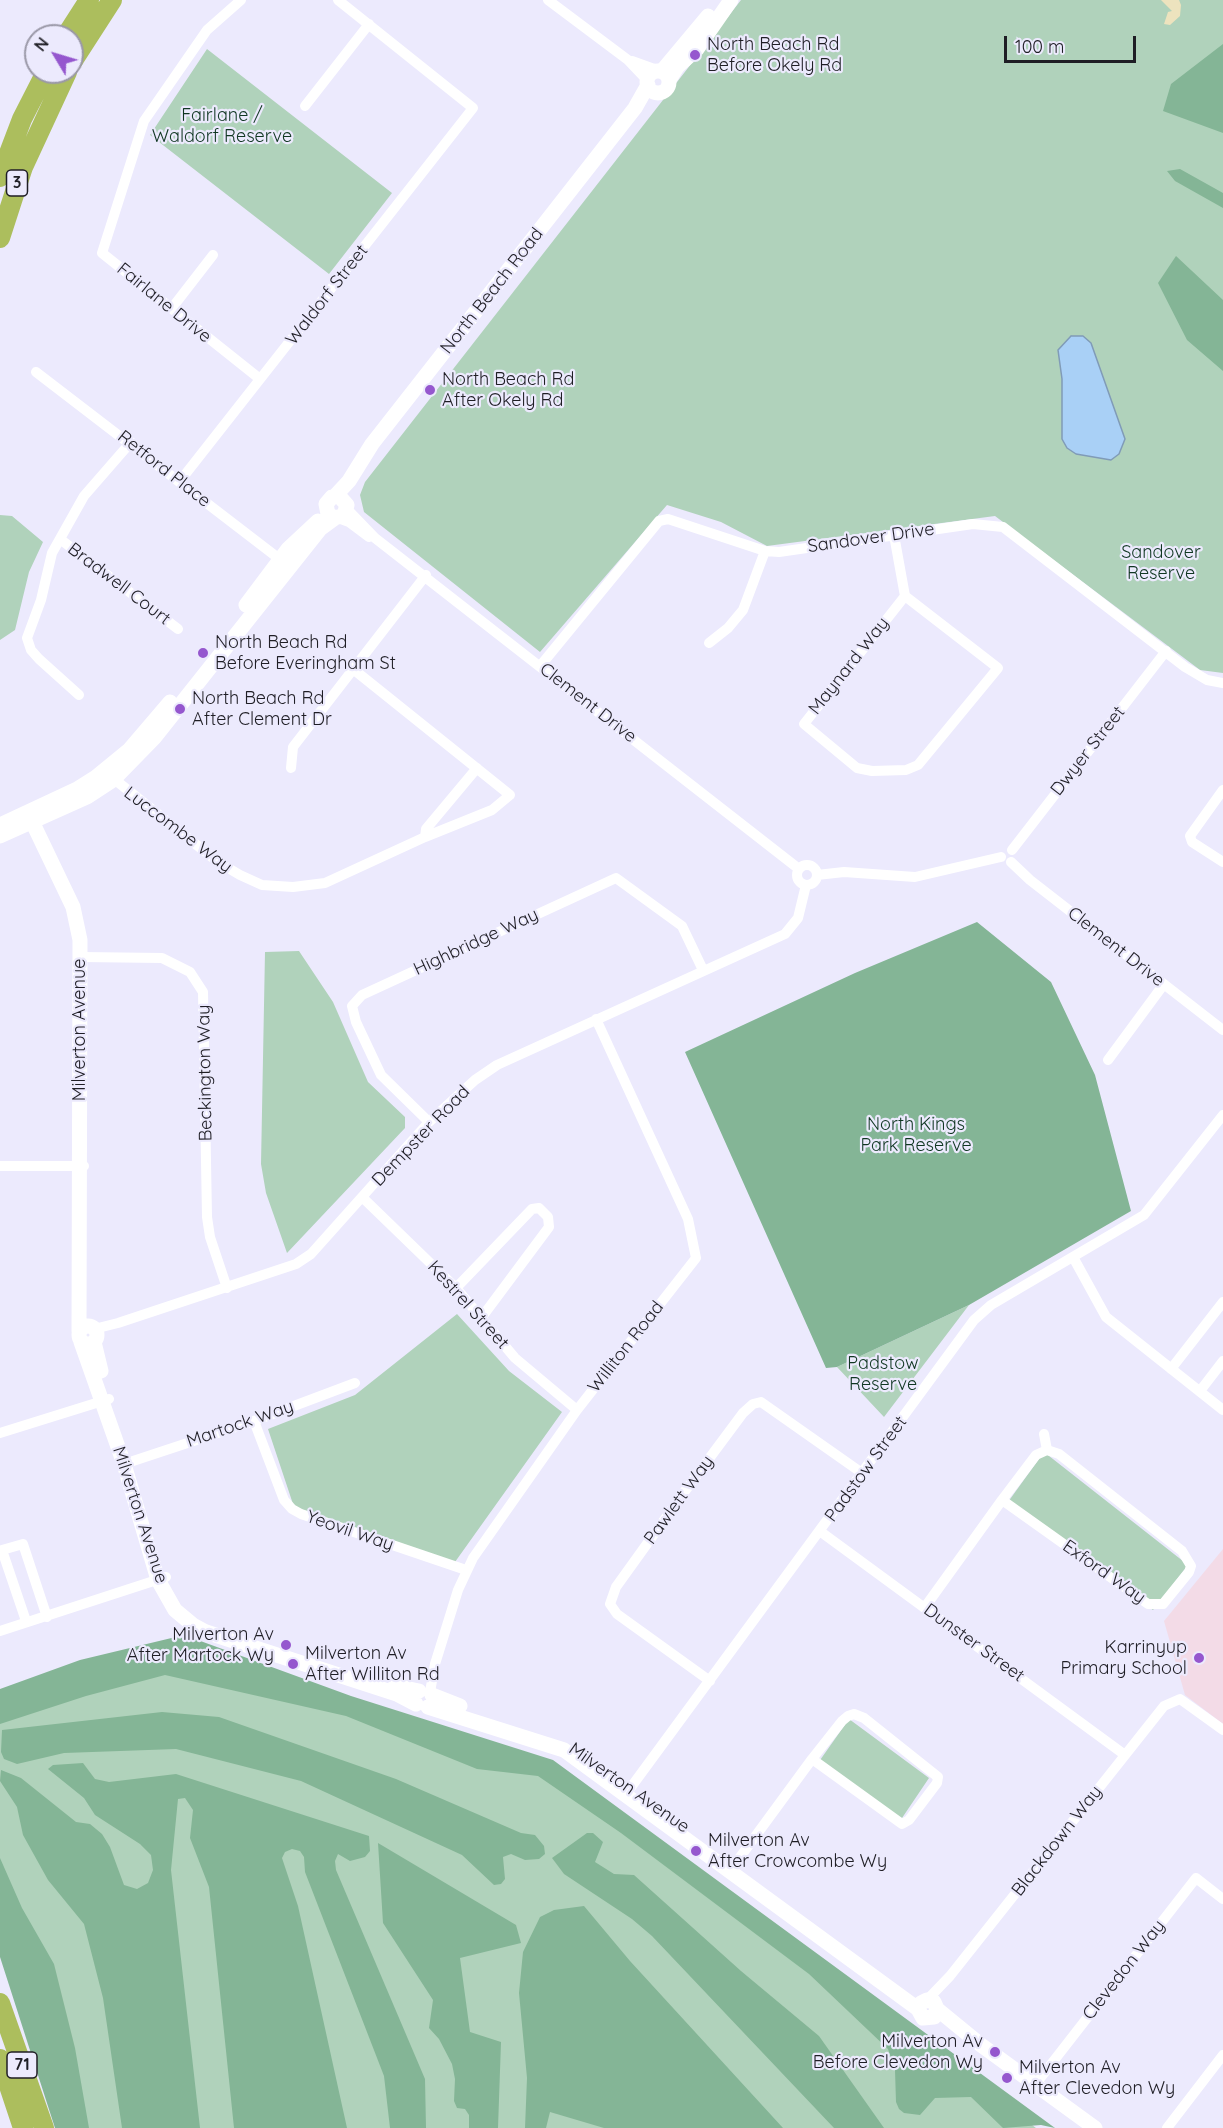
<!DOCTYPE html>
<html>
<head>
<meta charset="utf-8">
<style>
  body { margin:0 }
  #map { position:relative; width:1223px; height:2128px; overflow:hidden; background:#eceafd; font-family:Quicksand,sans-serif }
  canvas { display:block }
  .north { position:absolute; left:24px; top:24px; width:60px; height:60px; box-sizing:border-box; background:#eceafd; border:2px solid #9a98a7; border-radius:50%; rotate:308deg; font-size:16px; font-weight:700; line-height:24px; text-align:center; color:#1f1e25 }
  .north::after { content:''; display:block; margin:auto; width:21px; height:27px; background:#9557ce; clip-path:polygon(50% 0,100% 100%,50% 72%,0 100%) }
  .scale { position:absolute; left:1004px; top:36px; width:132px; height:27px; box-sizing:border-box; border:3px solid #1f1e25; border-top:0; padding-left:8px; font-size:18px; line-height:21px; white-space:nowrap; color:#1f1e25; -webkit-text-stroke:4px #eceafd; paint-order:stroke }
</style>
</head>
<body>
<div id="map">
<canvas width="1223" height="2128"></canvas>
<div class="north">N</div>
<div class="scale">100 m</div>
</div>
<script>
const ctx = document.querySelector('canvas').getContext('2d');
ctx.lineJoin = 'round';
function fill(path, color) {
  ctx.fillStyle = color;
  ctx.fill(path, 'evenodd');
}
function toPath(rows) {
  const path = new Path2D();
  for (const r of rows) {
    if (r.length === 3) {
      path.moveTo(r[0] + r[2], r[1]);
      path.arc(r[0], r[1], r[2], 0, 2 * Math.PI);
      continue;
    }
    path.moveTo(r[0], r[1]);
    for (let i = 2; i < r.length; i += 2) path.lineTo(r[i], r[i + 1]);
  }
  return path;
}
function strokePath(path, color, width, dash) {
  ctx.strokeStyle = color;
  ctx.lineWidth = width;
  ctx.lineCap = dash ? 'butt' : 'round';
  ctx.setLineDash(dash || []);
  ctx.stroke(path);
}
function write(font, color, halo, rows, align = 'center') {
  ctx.font = font + ' Quicksand,sans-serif';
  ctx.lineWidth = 4.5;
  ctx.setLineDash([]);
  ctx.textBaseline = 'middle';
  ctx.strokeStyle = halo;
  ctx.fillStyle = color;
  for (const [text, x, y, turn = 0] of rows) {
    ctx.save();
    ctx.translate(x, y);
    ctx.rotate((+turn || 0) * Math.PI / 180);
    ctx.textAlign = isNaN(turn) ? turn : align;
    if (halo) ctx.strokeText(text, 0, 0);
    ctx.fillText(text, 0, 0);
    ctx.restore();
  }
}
fill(toPath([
  [1223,1549,1223,1724,1185,1695,1164,1621]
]), '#f3dbe7');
fill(toPath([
  [741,0,1223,0,1223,673,1200,670,995,516,767,546,721,522,667,505,540,652,364,512,360,495,365,482],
  [207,49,392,193,329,274,150,135],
  [0,515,12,516,43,542,29,572,15,630,0,640],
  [299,951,333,1002,368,1082,405,1117,405,1128,287,1253,266,1193,261,1164,265,952],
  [969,1305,884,1417,837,1367],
  [457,1314,509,1371,562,1412,455,1562,294,1507,268,1429,355,1395],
  [1044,1452,1188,1565,1153,1610,1008,1502],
  [178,1651,548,1768,1036,2128,64,2128,0,1926,0,1709],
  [849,1719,929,1778,900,1821,818,1763]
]), '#b0d2bb');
fill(toPath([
  [1223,44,1223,133,1163,111,1171,84],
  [1180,169,1223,193,1223,208,1175,181,1167,171],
  [1176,256,1223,300,1223,371,1187,340,1158,283],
  [977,922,1051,982,1095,1075,1131,1211,969,1305,837,1367,826,1368,685,1052,855,973],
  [184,1635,351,1696,553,1760,1055,2128,1041,2125,1003,2128,971,2097,935,2098,920,2115,904,2113,899,2109,896,2102,895,2070,888,2049,809,1974,621,1833,538,1776,477,1769,346,1716,165,1675,86,1696,0,1724,0,1689,80,1660],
  [162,1712,219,1717,396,1779,521,1833,535,1835,544,1846,545,1854,539,1859,525,1860,511,1854,503,1857,505,1879,501,1884,494,1885,462,1855,301,1781,176,1749,64,1753,17,1764,4,1759,1,1752,2,1730],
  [83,1763,95,1779,109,1782,176,1774,369,1836,370,1851,365,1857,350,1861,338,1854,335,1861,336,1870,425,2079,426,2128,390,2128,384,2076,305,1872,304,1857,300,1851,292,1849,285,1852,282,1858,298,1906,347,2128,234,2128,209,1887,190,1838,193,1810,185,1798,178,1799,171,1870,200,2128,122,2128,103,1998,84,1924,48,1880,23,1835,17,1807,0,1781,1,1770,21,1778,76,1822,90,1824,102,1834,110,1847,124,1885,137,1889,148,1883,153,1870,151,1855,140,1844,95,1815,84,1798,48,1769,53,1765],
  [587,1833,593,1833,603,1842,595,1862,614,1874,634,1875,741,1971,819,2036,884,2128,834,2128,652,1936,632,1919,564,1874,552,1858],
  [378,1843,516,1925,521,1943,460,1958,470,2032,501,2042,498,2128,469,2128,469,2115,465,2109,457,2108,454,2101,455,2079,452,2064,439,2039,429,2028,433,2000,383,1923],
  [0,1858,22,1908,54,1964,75,2048,89,2128,55,2128,0,1957],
  [584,1906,630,1961,783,2128,604,2128,550,2112,546,2128,525,2128,527,2078,519,1993,523,1952,540,1917,554,1910]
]), '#84b596');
fill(toPath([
  [1161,0,1179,0,1181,5,1180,16,1170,25,1164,24,1168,12,1172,11]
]), '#ede3be');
const water = toPath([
  [1071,336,1083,336,1091,343,1125,439,1119,454,1111,460,1076,454,1067,448,1062,439,1062,379,1058,350,1071,336]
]);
fill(water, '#a9d0f6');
strokePath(water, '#809bb7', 1.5);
strokePath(toPath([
  [241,0,207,30,144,121,102,253,260,379],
  [548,0,628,60,647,80],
  [632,61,657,70],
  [305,106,369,24],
  [172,308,213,255],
  [36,372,286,564],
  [180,481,473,108,338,0],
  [347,509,375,538,799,869],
  [338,518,349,522,369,537],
  [894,535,905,596,804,724,857,768,872,771,906,770,918,765,998,668,905,596],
  [60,539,178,629],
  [709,643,728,628,743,610,765,551],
  [541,665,659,521,668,519,765,551,779,552,973,524,1003,527,1185,667,1207,680,1223,683],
  [353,669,510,795,492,810,425,837],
  [79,695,39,659,31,650,27,638,41,600,52,553,84,496,131,442],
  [291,768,293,747,426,575],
  [109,775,218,862,240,875,262,885,293,887,325,883,425,837,426,829,477,768],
  [1223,790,1190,836,1192,842,1223,862],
  [1012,850,1166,651],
  [1011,862,1030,880,1223,1030],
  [807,875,10],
  [817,875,844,872,915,877,1001,857],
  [81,957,162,958,190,972,203,992,207,1217,210,1237,227,1288],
  [1108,1060,1164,984],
  [429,1122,381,1075,356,1022,352,1006,362,995,616,878,682,926,703,970],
  [0,1166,84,1166],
  [362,1197,456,1288,515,1358,577,1410],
  [1073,1257,1106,1317,1223,1410],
  [456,1288,532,1209,539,1208,548,1217,549,1227,482,1317],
  [94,1329,118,1323,296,1264,311,1254,429,1122,475,1080,497,1065,785,934,798,918,806,885],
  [1171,1369,1223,1302],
  [1200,1391,1223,1361],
  [254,1421,284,1500,292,1509,301,1514,466,1570],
  [0,1433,109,1399],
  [1044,1434,1047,1450],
  [124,1464,254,1421,355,1383],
  [821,1532,1125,1755],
  [925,1607,1002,1500,1036,1455,1047,1450,1059,1454,1182,1551,1191,1566,1189,1572,1163,1604,1148,1604,1002,1500],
  [26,1621,2,1550,23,1544,47,1617],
  [0,1631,166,1577],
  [710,1681,617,1614,610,1604,616,1587,685,1491,743,1413,753,1404,761,1402,862,1473],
  [430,1692,435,1664,458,1590,473,1558,577,1410,696,1258,688,1219,596,1019],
  [626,1794,974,1320,991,1305,1144,1215,1223,1115],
  [729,1871,735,1864,812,1759,842,1721,848,1716,854,1714,864,1718,938,1777,937,1783,909,1820,902,1824,812,1759],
  [927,2000,950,1976,1164,1706,1180,1699,1223,1730],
  [1031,2090,1196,1878,1223,1899],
  [1167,2128,1223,2055]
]), '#fff', 10);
strokePath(toPath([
  [658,82,11],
  [662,71,708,16],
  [669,80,677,67,697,49,731,0],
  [335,496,349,481,372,444,635,108,648,85],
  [246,605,288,549,318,521],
  [28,813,73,907,80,940,79,1331],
  [0,825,77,789,96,777,129,750,170,702],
  [0,836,87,797,113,780,154,738,320,529,335,518,344,515,347,505,339,496,332,497,326,504,328,514,335,518],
  [88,1335,9],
  [81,1342,124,1464,158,1580,175,1610,193,1625,206,1632,397,1694,416,1704],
  [94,1342,101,1371],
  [395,1686,419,1691],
  [432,1695,460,1706],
  [428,1707,564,1750,918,2009,923,2018,934,2017,937,2009,934,2002,927,2000,921,2003,918,2009],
  [937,2009,981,2045,1095,2128]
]), '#fff', 15);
strokePath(toPath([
  [66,36,89,0],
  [72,62,112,0],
  [0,177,22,119,46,72],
  [0,238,23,167,67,72],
  [0,2003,44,2128],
  [0,2059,23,2128]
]), '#acbe5d', 20);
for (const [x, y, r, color] of [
  [695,55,6,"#9557ce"],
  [430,390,6,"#9557ce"],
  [203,653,6,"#9557ce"],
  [180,709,6,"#9557ce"],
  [286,1645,6,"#9557ce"],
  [1199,1658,6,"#9557ce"],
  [293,1664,6,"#9557ce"],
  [696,1851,6,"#9557ce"],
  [995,2052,6,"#9557ce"],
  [1007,2078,6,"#9557ce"]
]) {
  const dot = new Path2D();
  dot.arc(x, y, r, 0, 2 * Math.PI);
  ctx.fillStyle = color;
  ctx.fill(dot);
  strokePath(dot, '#eceafd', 2);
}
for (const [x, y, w] of [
  [17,183,21],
  [22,2065,30]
]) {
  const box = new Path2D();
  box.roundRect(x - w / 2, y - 13, w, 26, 4.5);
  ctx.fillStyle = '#eceafd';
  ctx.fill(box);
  strokePath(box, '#1f1e25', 1.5);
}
write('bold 16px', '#1f1e25', null, [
  ["3",17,183],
  ["71",22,2065]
]);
write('18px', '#1f1e25', '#eceafd', [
  ["North Beach Rd",707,45],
  ["Before Okely Rd",707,66],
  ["North Beach Rd",442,380],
  ["After Okely Rd",442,401],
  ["North Beach Rd",215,643],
  ["Before Everingham St",215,664],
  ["North Beach Rd",192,699],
  ["After Clement Dr",192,720],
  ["Milverton Av",274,1635,"right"],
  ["After Martock Wy",274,1656,"right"],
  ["Karrinyup",1187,1648,"right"],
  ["Primary School",1187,1669,"right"],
  ["Milverton Av",305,1654],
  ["After Williton Rd",305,1675],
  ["Milverton Av",708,1841],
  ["After Crowcombe Wy",708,1862],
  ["Milverton Av",983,2042,"right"],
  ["Before Clevedon Wy",983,2063,"right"],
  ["Milverton Av",1019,2068],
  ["After Clevedon Wy",1019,2089]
], 'left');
write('18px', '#103722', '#eceafd', [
  ["Fairlane /",222,116],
  ["Waldorf Reserve",222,137],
  ["Sandover",1161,553],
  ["Reserve",1161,574],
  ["North Kings",916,1125],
  ["Park Reserve",916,1146],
  ["Padstow",883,1364],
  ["Reserve",883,1385]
]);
write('18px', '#1f1e25', '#eceafd', [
  ["North Beach Road",492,291,-52],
  ["Waldorf Street",327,295,-52],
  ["Fairlane Drive",164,303,39],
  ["Retford Place",164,469,38],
  ["Sandover Drive",871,538,-8],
  ["Bradwell Court",119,584,37],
  ["Maynard Way",849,666,-52],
  ["Clement Drive",588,703,38],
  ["Dwyer Street",1088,751,-52],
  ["Luccombe Way",178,830,37],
  ["Highbridge Way",476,942,-25],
  ["Clement Drive",1116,947,38],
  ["Milverton Avenue",80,1030,-90],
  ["Beckington Way",205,1073,-91],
  ["Dempster Road",421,1136,-46],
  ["Kestrel Street",468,1305,48],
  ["Williton Road",626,1347,-52],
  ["Martock Way",240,1424,-19],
  ["Padstow Street",866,1469,-54],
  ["Pawlett Way",679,1500,-54],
  ["Milverton Avenue",140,1515,72],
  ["Yeovil Way",350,1531,19],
  ["Exford Way",1104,1572,35],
  ["Dunster Street",974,1643,36],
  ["Milverton Avenue",629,1788,35],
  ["Blackdown Way",1057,1841,-52],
  ["Clevedon Way",1124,1970,-52]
]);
</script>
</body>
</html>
